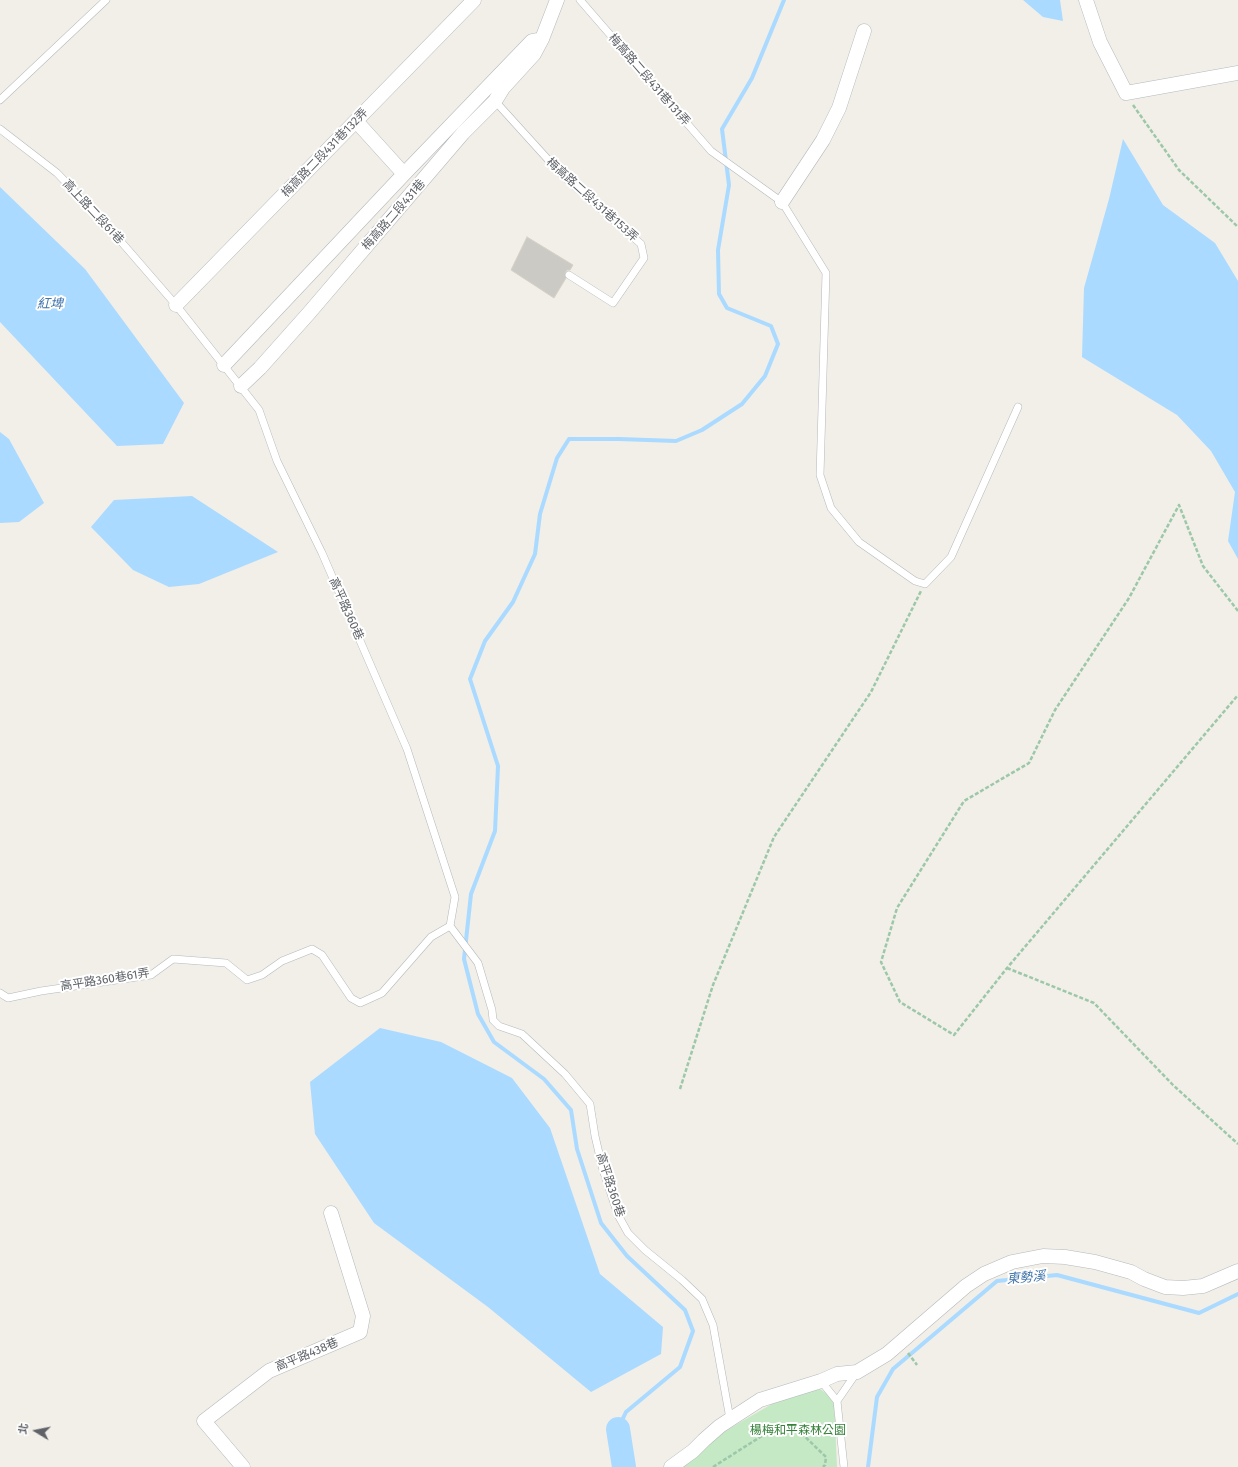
<!DOCTYPE html>
<html>
<head>
<meta charset="utf-8">
<style>
  body { margin:0 }
  #map { position:relative; width:1238px; height:1467px; overflow:hidden; background:#f1efe8; font-family:"Fira Sans","Noto Sans TC",sans-serif }
  canvas { display:block }
  .north { position:absolute; left:16px; top:1411px; width:40px; height:40px; -webkit-text-stroke:3px #fff; paint-order:stroke; rotate:280deg; font-size:11px; font-weight:700; line-height:16px; text-align:center; color:#5f6368 }
  .north::after { content:''; display:block; margin:auto; width:14px; height:18px; background:#5f6368; clip-path:polygon(50% 0,100% 100%,50% 72%,0 100%) }
</style>
</head>
<body>
<div id="map">
<canvas width="1238" height="1467"></canvas>
<div class="north">北</div>
</div>
<script>
const ctx = document.querySelector('canvas').getContext('2d');
ctx.lineJoin = 'round';
function fill(path, color) {
  ctx.fillStyle = color;
  ctx.fill(path, 'evenodd');
}
function toPath(rows) {
  const path = new Path2D();
  for (const r of rows) {
    path.moveTo(r[0], r[1]);
    for (let i = 2; i < r.length; i += 2) path.lineTo(r[i], r[i + 1]);
  }
  return path;
}
function strokePath(path, color, width, dash) {
  ctx.strokeStyle = color;
  ctx.lineWidth = width;
  ctx.lineCap = dash ? 'butt' : 'round';
  ctx.setLineDash(dash || []);
  ctx.stroke(path);
}
function write(font, color, halo, rows, align = 'center') {
  ctx.font = font + ' "Fira Sans","Noto Sans TC",sans-serif';
  ctx.lineWidth = 4;
  ctx.setLineDash([]);
  ctx.textBaseline = 'middle';
  ctx.strokeStyle = halo;
  ctx.fillStyle = color;
  for (const [text, x, y, turn = 0] of rows) {
    ctx.save();
    ctx.translate(x, y);
    ctx.rotate((+turn || 0) * Math.PI / 180);
    ctx.textAlign = isNaN(turn) ? turn : align;
    if (halo) ctx.strokeText(text, 0, 0);
    ctx.fillText(text, 0, 0);
    ctx.restore();
  }
}
fill(toPath([
  [820,1389,834,1399,837,1467,682,1467,720,1434,784,1397]
]), '#c5e8c5');
fill(toPath([
  [1023,0,1060,0,1063,21,1043,17],
  [1123,139,1163,205,1215,243,1238,281,1238,559,1228,541,1235,492,1211,451,1177,415,1082,357,1084,288,1109,199],
  [0,187,85,269,184,403,163,444,117,446,0,322],
  [0,432,9,439,44,503,19,522,0,523],
  [192,496,278,552,199,584,169,587,133,570,91,527,114,500],
  [380,1028,441,1042,512,1078,550,1128,600,1274,663,1327,661,1354,591,1392,488,1307,374,1223,315,1134,310,1082]
]), '#aadaff');
strokePath(toPath([
  [618,1429,626,1412,680,1367,693,1331,685,1310,627,1256,601,1223,577,1149,571,1110,544,1079,494,1042,478,1014,464,959,471,894,495,831,498,766,470,679,485,641,513,602,535,554,540,514,557,458,569,439,619,439,676,441,702,430,742,404,765,376,778,344,771,326,727,308,719,294,718,250,729,185,722,129,752,78,784,0],
  [868,1467,877,1397,893,1369,997,1281,1057,1275,1199,1313,1238,1294]
]), '#aadaff', 4);
strokePath(toPath([
  [618,1429,624,1467]
]), '#aadaff', 24);
const building = toPath([
  [527,237,573,265,570,270,567,270,565,273,566,278,554,298,511,270,527,237]
]);
fill(building, '#cccac5');
strokePath(building, '#d6d1c6', 1);
const service = toPath([
  [580,0,711,151,782,202,826,273,820,475,831,508,859,542,915,581,925,584,951,557,1018,407],
  [0,100,106,0],
  [495,101,562,175,641,244,644,258,613,303,569,275],
  [0,129,57,173,104,222,176,305,259,410,277,461,322,553,407,749,455,897,450,926,478,963,492,1010,493,1020,499,1026,522,1034,565,1074,590,1104,595,1136,603,1170,618,1215,628,1233,645,1250,682,1280,702,1299,713,1325,730,1419],
  [0,993,8,998,41,991,151,975,173,959,226,963,247,980,262,975,282,961,312,949,322,955,351,998,360,1003,382,993,431,937,450,926],
  [821,1381,837,1401],
  [844,1467,837,1401,857,1372]
]);
const minor = toPath([
  [1086,0,1100,42,1126,93,1238,73],
  [356,121,404,174],
  [782,202,823,140,839,108,864,31],
  [176,305,474,0],
  [224,365,404,174,532,41,542,39],
  [241,386,260,368,309,313,463,133,495,101,503,88,534,54,542,39,557,0],
  [243,1467,204,1421,269,1371,360,1332,363,1316,331,1213],
  [671,1467,693,1451,704,1440,720,1426,760,1400,821,1381,837,1374,857,1372,887,1354,966,1286,984,1274,1012,1262,1043,1256,1065,1257,1095,1262,1131,1272,1144,1279,1165,1287,1183,1288,1203,1286,1238,1271]
]);
strokePath(service, '#b5b8bc', 8);
strokePath(minor, '#b5b8bc', 15);
strokePath(toPath([
  [1133,105,1179,170,1238,227],
  [1238,611,1203,566,1179,505,1129,598,1055,710,1029,763,964,801,897,908,881,962,900,1002,954,1035,1007,968,1238,695],
  [1007,968,1094,1003,1173,1085,1238,1144],
  [680,1089,713,985,774,837,871,692,921,591],
  [908,1353,917,1365],
  [713,1467,768,1432,784,1427,795,1427,826,1457,825,1465,823,1467]
]), '#9cc7a9', 2.5, [4, 2]);
strokePath(service, '#fff', 7);
strokePath(minor, '#fff', 14);
write('12px', '#5f6368', '#fff', [
  ["梅高路二段431巷131弄",649,80,49],
  ["梅高路二段431巷132弄",325,153,-46],
  ["梅高路二段431巷153弄",592,200,42],
  ["高上路二段61巷",93,212,47],
  ["梅高路二段431巷",394,215,-49],
  ["高平路360巷",346,609,66],
  ["高平路360巷61弄",105,980,-9],
  ["高平路360巷",610,1185,72],
  ["高平路438巷",307,1355,-23]
]);
write('12px', '#348238', '#fff', [
  ["楊梅和平森林公園",798,1431]
]);
write('italic 13px', '#4174aa', '#fff', [
  ["紅埤",50,304],
  ["東勢溪",1026,1278,-5]
]);
</script>
</body>
</html>
